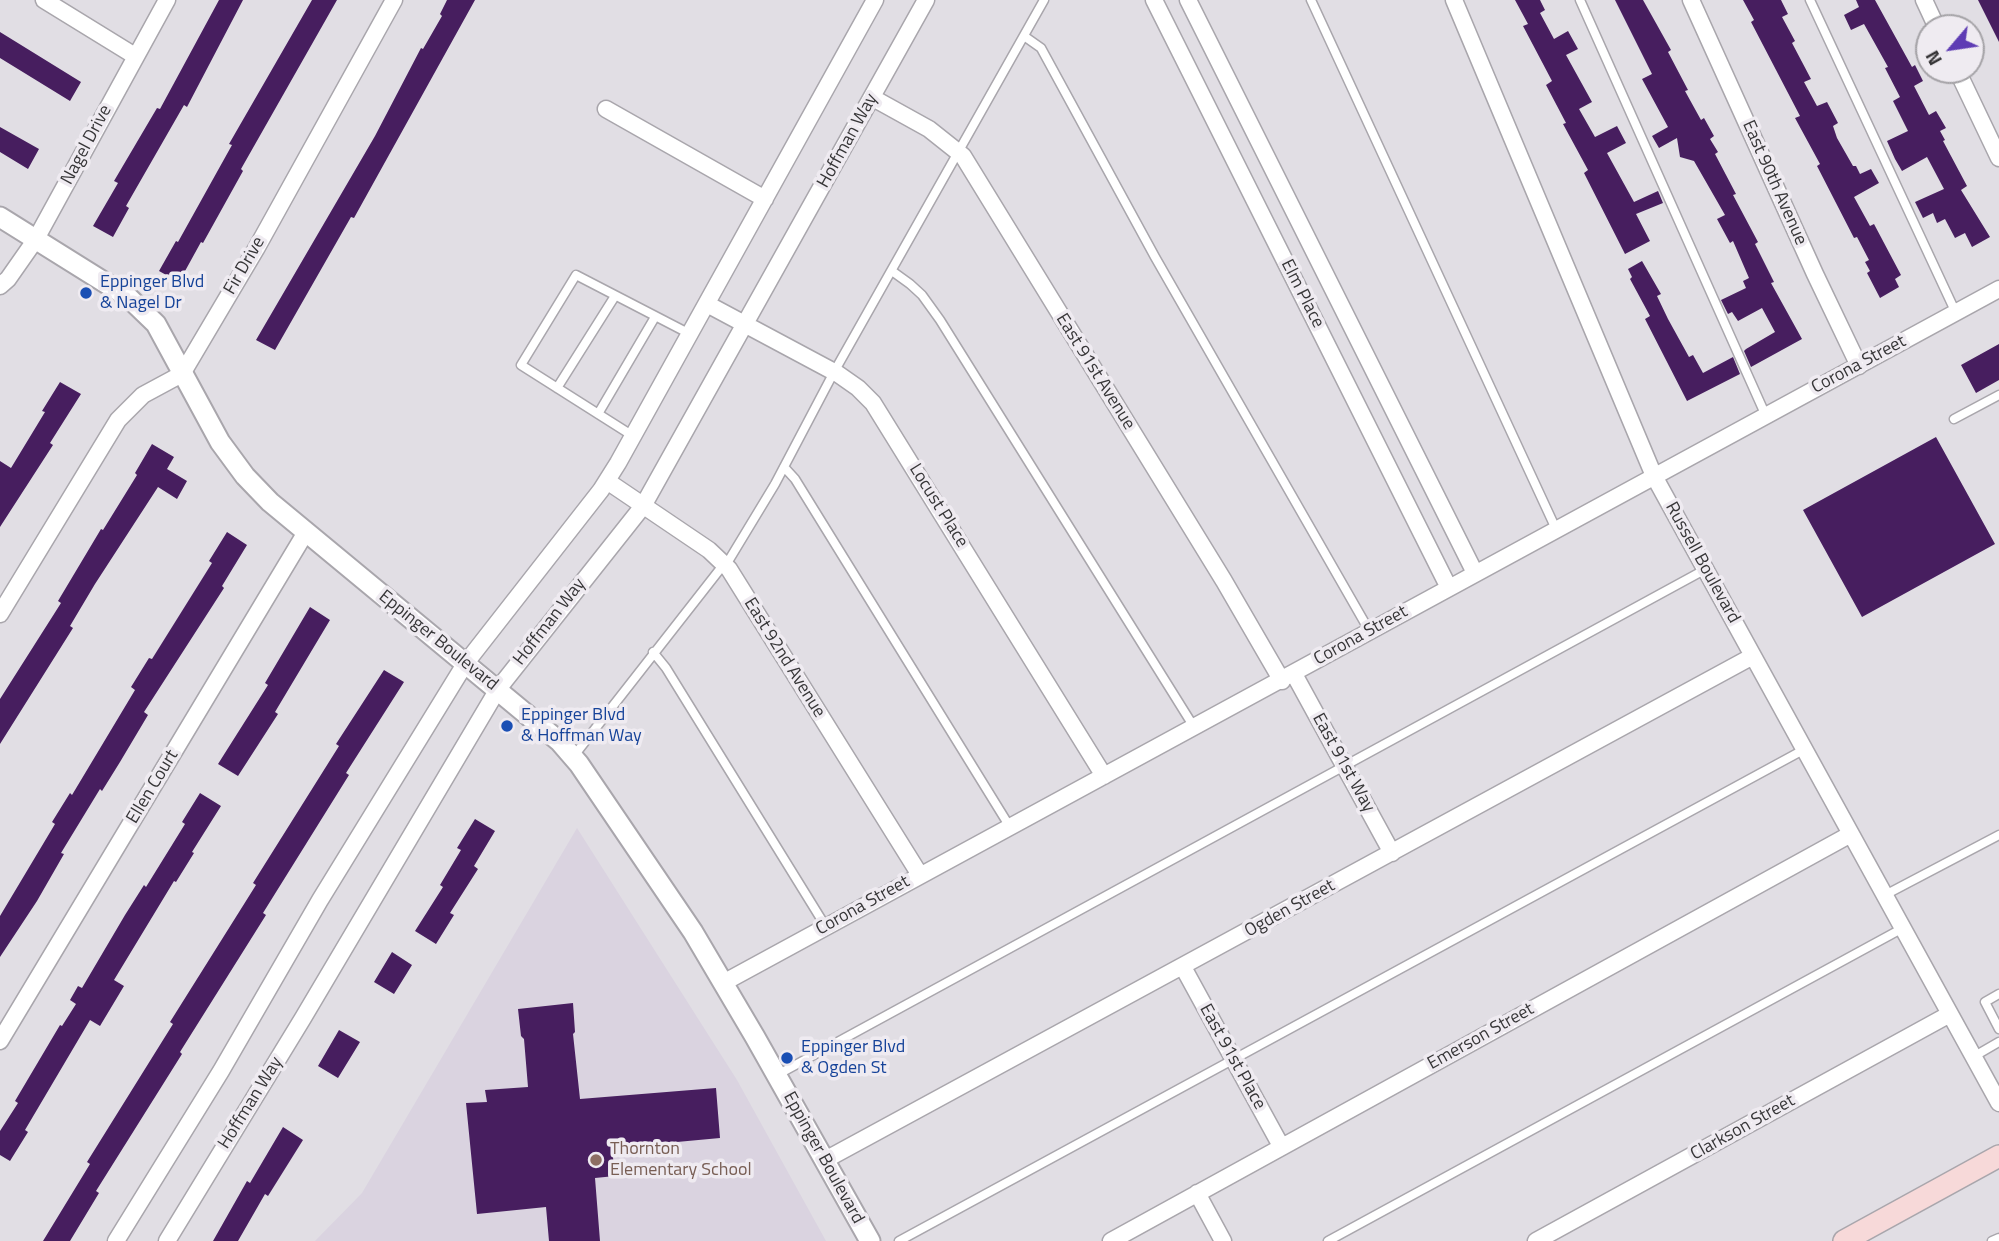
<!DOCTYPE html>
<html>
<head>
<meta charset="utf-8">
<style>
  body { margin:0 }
  #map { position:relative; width:1999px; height:1241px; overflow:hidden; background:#e1dee4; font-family:"Titillium Web",sans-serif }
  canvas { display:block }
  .north { position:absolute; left:1915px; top:14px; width:70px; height:70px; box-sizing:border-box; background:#efebf1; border:2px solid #a5a3a7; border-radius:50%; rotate:241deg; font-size:19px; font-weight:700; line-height:28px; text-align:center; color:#373638 }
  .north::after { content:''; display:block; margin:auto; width:24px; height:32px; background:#5e3cb4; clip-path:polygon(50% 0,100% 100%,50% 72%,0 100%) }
</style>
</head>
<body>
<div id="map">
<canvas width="1999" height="1241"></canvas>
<div class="north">N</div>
</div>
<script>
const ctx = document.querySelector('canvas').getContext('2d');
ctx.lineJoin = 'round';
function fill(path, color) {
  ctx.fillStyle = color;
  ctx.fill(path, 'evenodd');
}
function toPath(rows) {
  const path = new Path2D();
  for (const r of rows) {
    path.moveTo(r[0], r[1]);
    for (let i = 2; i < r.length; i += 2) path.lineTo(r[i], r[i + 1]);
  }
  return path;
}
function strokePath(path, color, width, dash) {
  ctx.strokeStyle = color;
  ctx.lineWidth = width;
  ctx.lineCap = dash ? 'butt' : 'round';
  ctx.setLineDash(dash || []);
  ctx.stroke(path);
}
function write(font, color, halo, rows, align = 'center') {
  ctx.font = font + ' "Titillium Web",sans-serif';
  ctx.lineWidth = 7;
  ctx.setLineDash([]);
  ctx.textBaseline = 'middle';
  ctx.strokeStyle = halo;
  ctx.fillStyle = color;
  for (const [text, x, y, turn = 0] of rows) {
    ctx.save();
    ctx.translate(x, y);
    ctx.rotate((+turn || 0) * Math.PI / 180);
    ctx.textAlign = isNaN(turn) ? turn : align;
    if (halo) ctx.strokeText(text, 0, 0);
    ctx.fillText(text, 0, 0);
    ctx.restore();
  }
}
fill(toPath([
  [577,828,737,1080,826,1241,315,1241,362,1193]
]), '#dad3e0');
fill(toPath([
  [219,0,243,0,187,107,184,105,126,206,129,208,113,237,93,226,118,183,114,181,157,108,160,109],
  [312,0,337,0,241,169,243,171,203,243,201,242,179,282,159,271,176,241,178,242,232,145,229,144],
  [447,0,475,0,354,218,351,217,275,350,256,340,375,136,421,48,423,49,442,16,440,14],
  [1515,0,1540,0,1545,10,1540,13,1554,39,1568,31,1578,49,1566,55,1592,102,1579,109,1595,137,1617,126,1626,143,1607,153,1634,202,1658,191,1663,203,1636,214,1650,241,1625,254,1584,173,1588,170,1563,124,1566,123,1546,85,1552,81,1523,26,1528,24],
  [1615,0,1643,0,1652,16,1671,50,1668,52,1688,90,1685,91,1701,120,1704,118,1714,136,1710,139,1718,152,1715,154,1736,194,1733,195,1758,242,1755,244,1774,282,1771,283,1802,339,1751,367,1744,351,1746,349,1775,332,1762,308,1738,321,1732,312,1728,314,1721,300,1746,288,1743,281,1749,278,1733,241,1730,243,1717,219,1725,215,1694,161,1680,157,1677,138,1659,148,1652,136,1668,127,1642,79,1652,74],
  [1743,0,1781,0,1788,14,1782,17,1795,41,1792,43,1811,79,1804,82,1817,106,1827,102,1838,123,1833,126,1837,138,1853,166,1856,166,1860,174,1871,169,1879,183,1854,197,1870,226,1874,224,1901,275,1895,279,1899,287,1880,298,1867,273,1870,271,1865,262,1869,260,1857,237,1854,238,1817,166,1820,164,1795,118,1800,116,1751,22,1754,20],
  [1856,0,1875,0,1912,67,1915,65,1923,81,1914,86,1929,115,1936,111,1946,128,1940,131,1945,140,1943,141,1967,186,1961,190,1990,237,1972,247,1965,233,1955,238,1945,219,1937,223,1933,213,1923,218,1915,202,1944,189,1927,157,1902,171,1895,159,1887,141,1908,131,1893,101,1900,97,1885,68,1888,67,1864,24,1851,30,1844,15,1859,7],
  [1978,0,1999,0,1999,42],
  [0,32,81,82,70,101,0,58],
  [0,127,39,149,28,169,0,152],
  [1642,261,1661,294,1657,296,1668,319,1689,357,1693,355,1703,373,1733,357,1740,374,1687,401,1645,319,1650,316,1630,279,1632,277,1628,269],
  [1999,344,1999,380,1976,393,1961,365],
  [60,382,81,394,50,443,53,445,0,527,0,461,11,468,45,412,42,411],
  [1936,437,1995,544,1862,617,1803,510],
  [152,444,174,457,167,469,187,481,177,499,158,487,95,584,70,626,73,628,0,744,0,699,61,603,58,601,101,529,103,530,137,475,135,473],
  [227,532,247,545,222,586,224,588,144,712,148,715,120,762,102,791,100,789,61,853,64,854,37,901,0,957,0,916,55,824,52,822,70,793,72,795,135,690,131,687,149,658,152,659,212,563,209,561],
  [310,607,330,620,275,712,278,714,238,776,218,764,268,685,265,683],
  [384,670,404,682,346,773,349,775,263,913,266,915,180,1052,182,1054,96,1191,99,1193,70,1241,43,1241,90,1164,87,1162,173,1024,170,1022,256,885,253,883,339,746,336,744],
  [200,793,221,806,192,852,194,853,176,882,174,881,114,980,124,986,100,1026,90,1020,25,1130,28,1132,10,1161,0,1155,0,1131,18,1103,15,1101,60,1025,62,1026,76,1004,70,1000,78,986,82,988,125,915,144,885,146,887,185,824,182,822],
  [475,819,495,831,474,866,478,869,450,913,454,915,436,944,415,931,443,887,440,885,461,850,457,848],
  [392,952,412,965,394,994,374,982],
  [573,1003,575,1032,573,1034,580,1099,716,1088,720,1138,612,1148,615,1176,595,1178,600,1241,549,1241,546,1207,477,1214,466,1103,487,1102,485,1090,528,1087,524,1039,521,1036,518,1009],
  [339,1030,360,1042,338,1078,318,1066],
  [283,1127,303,1140,268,1196,265,1194,238,1241,213,1241,247,1181,250,1183]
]), '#471e5f');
const service = toPath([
  [1311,0,1556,529],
  [1580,0,1766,416],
  [1810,0,1956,313],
  [1024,36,1041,48,1155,257,1370,632],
  [892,271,910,284,922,295,940,320,1194,727],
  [557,388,615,296],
  [598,414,655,317],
  [1954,419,1999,395],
  [633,436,521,365,576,275,690,334],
  [784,467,795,479,1010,827],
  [726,565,775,484,834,372,1044,0],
  [653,652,666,668,826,927],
  [573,757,724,564],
  [1885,895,1999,835],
  [1999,994,1985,1002,1999,1029],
  [1973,1057,1999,1042],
  [777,1075,1706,569],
  [899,1241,1805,749],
  [1328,1241,1903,928],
  [1992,1241,1999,1238]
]);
const minor = toPath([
  [44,0,135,56],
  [1154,0,1449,588],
  [1188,0,1475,573],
  [1454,0,1654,476,1999,1103],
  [1691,0,1815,274,1859,366],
  [1924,0,1937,28],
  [1957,70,1999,158],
  [873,98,929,129,963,156,1224,581,1282,681],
  [606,109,765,199],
  [0,286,8,279,36,239,167,0],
  [707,304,838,374,858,388,873,403,1104,776],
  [607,481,709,550,729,569,920,875],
  [0,614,118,420,143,395,182,374,256,249,394,0],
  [1294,674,1392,853],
  [1183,967,1281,1146],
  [723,983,1999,289],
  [0,1041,306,532],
  [825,1160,1753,656],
  [1197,1193,1223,1241],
  [116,1241,221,1071,320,900,465,664,601,490,618,463,875,0],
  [167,1241,303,1018,498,689,643,506,926,0],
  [1111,1241,1851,834],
  [1536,1241,1950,1014]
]);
const tertiary = toPath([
  [0,217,128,297,156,324,220,442,245,476,270,502,560,742,579,764,693,932,755,1037,870,1241]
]);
const secondary = toPath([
  [1844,1241,1999,1156]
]);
strokePath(service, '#a9a6ac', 11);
strokePath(minor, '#a9a6ac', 19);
strokePath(tertiary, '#a9a6ac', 23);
strokePath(secondary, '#a9a6ac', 24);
strokePath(service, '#fff', 8);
strokePath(minor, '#fff', 16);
strokePath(tertiary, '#fff', 19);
strokePath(secondary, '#f7d9d9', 21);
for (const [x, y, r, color] of [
  [86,293,7,"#1a4fb4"],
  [507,726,7,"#1a4fb4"],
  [787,1058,7,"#1a4fb4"],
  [596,1160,7,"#8d6e63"]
]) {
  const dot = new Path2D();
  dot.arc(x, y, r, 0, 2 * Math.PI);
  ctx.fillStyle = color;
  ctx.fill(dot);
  strokePath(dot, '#efebf1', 2.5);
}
write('18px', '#373638', '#efebf1', [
  ["Hoffman Way",848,141,-61],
  ["Nagel Drive",87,145,-62],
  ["East 90th Avenue",1774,183,66],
  ["Fir Drive",245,266,-60],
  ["Elm Place",1302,294,63],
  ["Corona Street",1859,365,-28],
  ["East 91st Avenue",1095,372,58],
  ["Locust Place",938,506,58],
  ["Russell Boulevard",1702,563,61],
  ["Hoffman Way",550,622,-52],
  ["Corona Street",1361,636,-29],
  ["Eppinger Boulevard",438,641,39],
  ["East 92nd Avenue",784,658,58],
  ["East 91st Way",1343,763,61],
  ["Ellen Court",153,787,-59],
  ["Corona Street",863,906,-29],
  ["Ogden Street",1290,909,-29],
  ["Emerson Street",1481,1037,-29],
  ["East 91st Place",1232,1057,61],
  ["Hoffman Way",251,1103,-58],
  ["Clarkson Street",1743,1128,-29],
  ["Eppinger Boulevard",823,1158,61]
]);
write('18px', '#164399', '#efebf1', [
  ["Eppinger Blvd",100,283],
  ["& Nagel Dr",100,304],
  ["Eppinger Blvd",521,716],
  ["& Hoffman Way",521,737],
  ["Eppinger Blvd",801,1048],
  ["& Ogden St",801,1069]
], 'left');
write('18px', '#785e54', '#efebf1', [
  ["Thornton",610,1150],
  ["Elementary School",610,1171]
], 'left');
</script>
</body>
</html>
